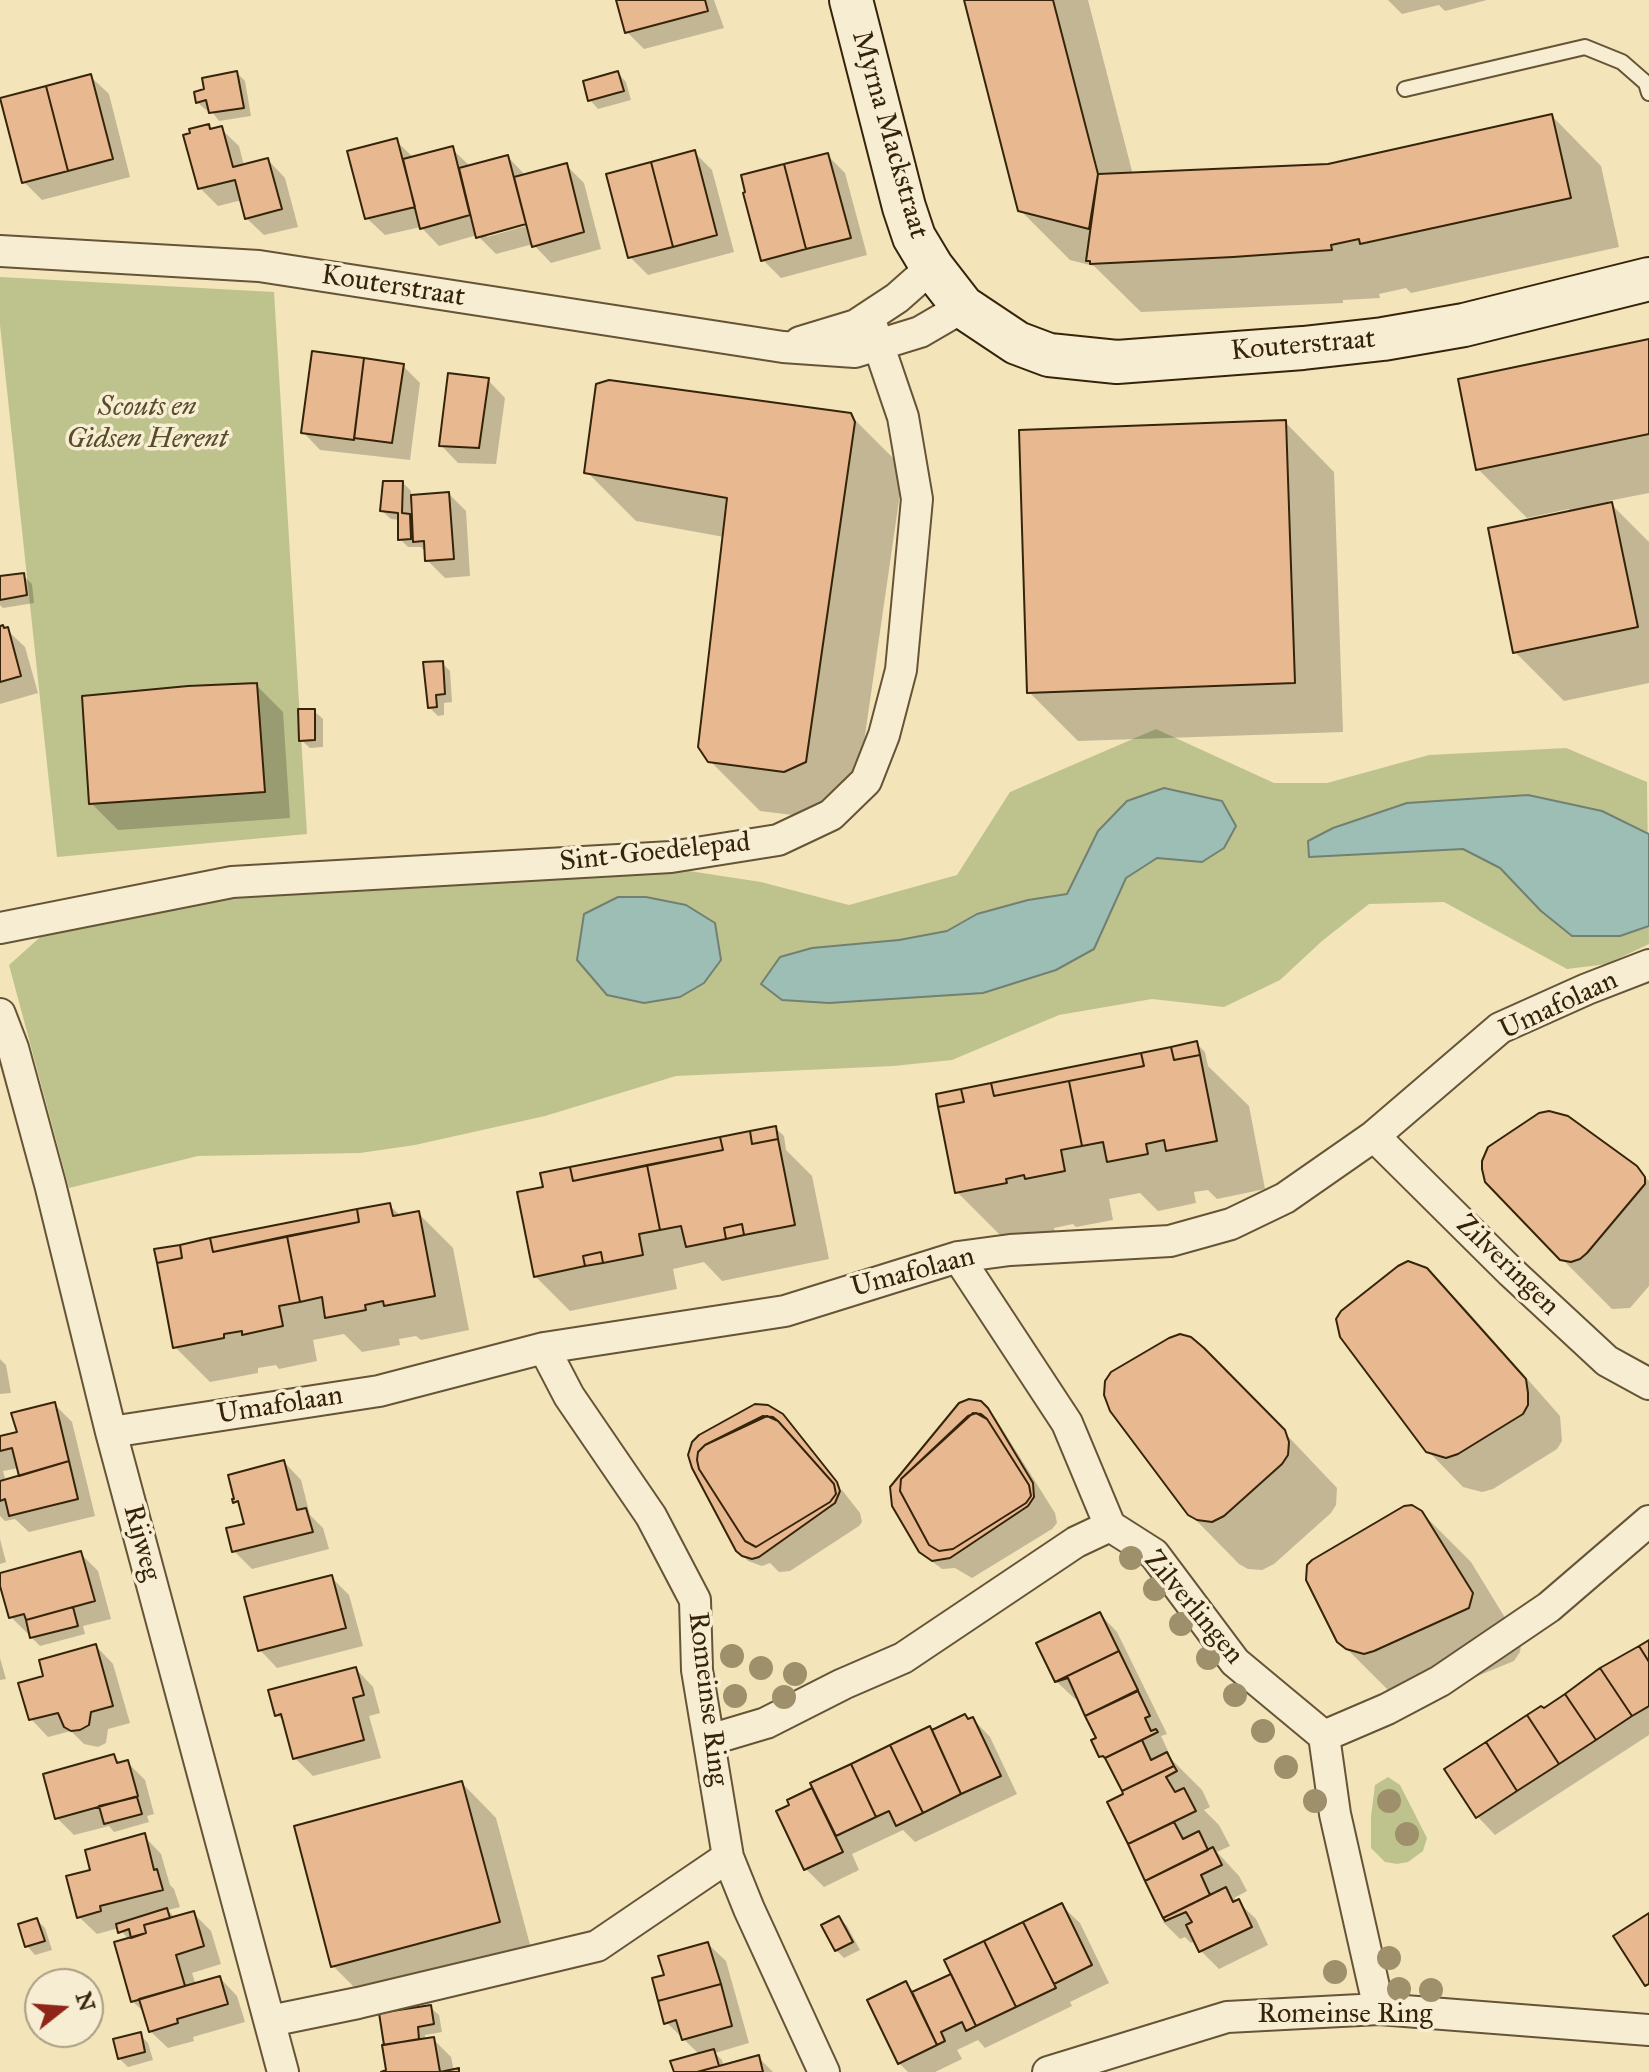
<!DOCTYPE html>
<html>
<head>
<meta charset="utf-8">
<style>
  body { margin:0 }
  #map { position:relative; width:1649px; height:2072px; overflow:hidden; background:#f3e4ba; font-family:"IM FELL Great Primer",serif }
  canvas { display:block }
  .north { position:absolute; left:24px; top:1968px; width:80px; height:80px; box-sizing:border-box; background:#f7edd2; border:2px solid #aa9d82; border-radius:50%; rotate:73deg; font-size:22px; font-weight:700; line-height:32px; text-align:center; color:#36240a }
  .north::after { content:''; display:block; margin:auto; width:28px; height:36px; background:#8f2418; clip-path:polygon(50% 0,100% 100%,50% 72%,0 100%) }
</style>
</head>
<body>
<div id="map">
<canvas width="1649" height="2072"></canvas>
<div class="north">N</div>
</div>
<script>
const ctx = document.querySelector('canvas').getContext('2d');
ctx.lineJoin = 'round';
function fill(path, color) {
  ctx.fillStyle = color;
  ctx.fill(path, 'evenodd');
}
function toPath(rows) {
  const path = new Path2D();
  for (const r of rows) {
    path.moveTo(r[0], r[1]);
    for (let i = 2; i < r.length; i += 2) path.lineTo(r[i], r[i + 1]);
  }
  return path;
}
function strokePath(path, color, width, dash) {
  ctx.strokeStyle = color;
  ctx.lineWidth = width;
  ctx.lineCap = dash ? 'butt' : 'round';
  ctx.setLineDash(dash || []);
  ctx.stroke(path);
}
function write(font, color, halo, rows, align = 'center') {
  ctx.font = font + ' "IM FELL Great Primer",serif';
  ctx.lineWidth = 7;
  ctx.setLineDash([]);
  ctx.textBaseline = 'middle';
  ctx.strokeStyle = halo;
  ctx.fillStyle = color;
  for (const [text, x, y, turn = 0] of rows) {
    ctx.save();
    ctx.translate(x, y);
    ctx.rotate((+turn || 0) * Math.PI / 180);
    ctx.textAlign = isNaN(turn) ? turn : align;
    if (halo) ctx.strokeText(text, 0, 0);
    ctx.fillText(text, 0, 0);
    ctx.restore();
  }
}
fill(toPath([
  [0,277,274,292,307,834,57,857,0,325],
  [1156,729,1274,783,1327,783,1429,755,1566,748,1647,782,1649,944,1607,964,1567,969,1444,902,1369,904,1322,941,1280,980,1224,1007,1152,999,1059,1015,952,1060,893,1066,676,1076,545,1116,415,1145,360,1153,198,1156,69,1188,9,965,47,931,225,896,676,869,761,882,849,905,957,875,1010,792],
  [1388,1777,1400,1785,1427,1838,1423,1851,1408,1862,1397,1864,1385,1862,1371,1848,1371,1816,1375,1785]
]), '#bec38d');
const water = toPath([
  [1164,788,1222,801,1236,826,1224,848,1202,862,1157,858,1126,878,1094,949,1056,970,983,993,829,1003,782,1000,761,984,780,957,812,948,899,940,947,931,977,914,1028,900,1067,894,1098,831,1127,801,1164,788],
  [1528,795,1602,811,1649,834,1649,926,1620,936,1572,936,1541,911,1500,868,1463,849,1309,857,1308,841,1333,828,1407,803,1528,795],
  [618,897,646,897,686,905,715,923,721,960,704,983,680,997,644,1003,607,995,577,960,584,914,618,897]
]);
fill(water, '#9cbeb5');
strokePath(water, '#738071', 2);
fill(toPath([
  [618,0,714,0,724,28,644,49,627,32],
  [966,0,1088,0,1133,175,1328,166,1552,116,1601,166,1619,247,1411,293,1406,288,1379,294,1380,298,1343,300,1343,303,1141,312,1094,266,1070,260,1020,210],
  [1388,0,1487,0,1445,11,1439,5,1402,14],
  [237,73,245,81,251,116,219,121,210,109,206,110,197,102],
  [618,73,626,82,631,100,598,109,590,100],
  [91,77,109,94,130,177,42,200,24,182],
  [208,126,213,130,221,129,239,146,244,166,268,160,285,178,298,227,264,235,246,218,242,200,218,206,200,188],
  [396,141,414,158,452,149,471,167,508,157,526,176,567,166,584,183,601,249,551,263,533,244,496,254,477,235,439,246,421,227,385,235,367,218],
  [535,219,536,223,487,237,487,232],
  [695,153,712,170,734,252,648,275,630,257],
  [828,156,845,173,867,255,781,278,763,260],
  [1649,341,1649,493,1608,501,1649,542,1649,683,1564,701,1515,652,1570,513,1569,509,1527,518,1478,469],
  [403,366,420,383,410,460,320,450,303,432],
  [488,380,505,398,496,464,458,463,441,445],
  [850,415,899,464,903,473,854,811,834,820,760,811,710,761,724,537,636,521,587,472],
  [1285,422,1334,472,1343,732,1078,741,1029,692],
  [403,483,411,491,411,497,449,494,466,511,470,576,445,578,427,560,427,553,421,547,408,547,400,539,400,520,391,519,382,511],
  [410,503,413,503,414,521,410,516],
  [23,575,32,584,34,603,3,608,0,605,0,578],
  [0,628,7,630,25,647,38,693,0,704],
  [442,663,450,671,452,702,444,703,444,715,438,716,429,707],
  [256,685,283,712,290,818,118,830,91,803],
  [314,711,323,719,323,747,310,748,301,740],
  [1197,1044,1205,1052,1208,1066,1249,1106,1265,1189,1217,1199,1208,1190,1194,1192,1196,1203,1158,1211,1140,1193,1109,1199,1113,1220,1076,1227,1073,1224,1054,1228,1055,1232,1006,1241,957,1192],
  [775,1128,784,1136,786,1150,812,1176,829,1259,722,1281,704,1262,673,1269,677,1289,570,1311,535,1276],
  [1641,1173,1649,1181,1649,1286,1630,1308,1612,1309,1562,1259],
  [389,1205,401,1216,418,1213,453,1248,469,1330,421,1340,416,1336,399,1339,400,1345,362,1352,344,1334,313,1340,317,1361,279,1369,276,1365,258,1368,258,1373,210,1382,175,1347],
  [1426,1269,1462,1305,1560,1416,1562,1441,1557,1449,1493,1489,1482,1492,1463,1487,1428,1451],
  [0,1359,6,1365,11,1393,0,1394],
  [1245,1391,1337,1488,1336,1505,1331,1513,1274,1564,1262,1570,1248,1569,1239,1564,1189,1513],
  [54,1404,72,1422,95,1516,29,1532,15,1519,5,1521,0,1516,0,1438,19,1433],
  [19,1468,21,1477,6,1482,3,1471],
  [752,1407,791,1425,860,1513,862,1522,859,1526,790,1571,779,1572,770,1563,762,1566,748,1561,739,1552],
  [794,1443,799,1443,842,1490,839,1493],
  [969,1412,978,1416,991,1416,991,1414,996,1419,1055,1513,1057,1523,1052,1529,972,1578,955,1568,942,1569,929,1559],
  [284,1462,301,1480,310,1515,323,1528,329,1549,252,1569,234,1551,246,1525,241,1505,237,1501],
  [1421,1512,1471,1562,1521,1644,1520,1652,1514,1661,1414,1702,1397,1697,1389,1691,1339,1641],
  [0,1539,6,1562,0,1564],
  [80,1553,98,1571,111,1619,83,1626,85,1634,40,1646,11,1617,0,1575],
  [331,1577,349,1595,363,1646,277,1668,260,1650],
  [1100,1614,1117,1632,1167,1734,1161,1736,1169,1753,1166,1754,1202,1790,1210,1807,1204,1810,1219,1825,1230,1846,1217,1852,1239,1876,1247,1891,1234,1898,1256,1919,1268,1945,1219,1969,1201,1951,1196,1941,1191,1943,1185,1937,1180,1939,1163,1922,1166,1919,1110,1803,1126,1795,1112,1767,1101,1756,1099,1739,1079,1698,1075,1699,1057,1682,1038,1644],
  [1649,1641,1649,1735,1495,1835,1478,1817,1447,1770,1544,1711],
  [96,1646,113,1664,130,1723,108,1729,106,1743,98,1747,84,1744,71,1731,48,1737,31,1719,45,1678],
  [0,1658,6,1679,0,1680],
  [356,1669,373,1687,380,1713,369,1716,381,1758,313,1776,295,1758,286,1723,277,1715],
  [973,1719,990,1737,1017,1794,915,1842,903,1830,852,1854,859,1870,824,1887,806,1869,790,1801,929,1728,933,1732],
  [114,1756,121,1764,127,1762,145,1780,154,1814,147,1816,149,1822,114,1832,109,1826,74,1835,57,1818],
  [462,1783,496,1818,533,1956,368,2001,333,1966],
  [144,1836,161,1854,170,1885,174,1889,180,1907,168,1910,175,1918,193,1913,211,1931,221,1964,192,1973,196,1985,220,1978,237,1996,245,2022,193,2037,194,2041,168,2048,150,2031,145,2013,132,2001,129,1940,119,1928,97,1934,79,1917,93,1872],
  [1062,1906,1080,1923,1109,1983,1070,2002,1072,2006,985,2048,978,2040,957,2050,962,2059,935,2072,908,2072,899,2063,906,1984,915,1993,954,1974],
  [839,1918,847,1926,860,1950,844,1958,836,1950],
  [37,1920,45,1928,52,1950,35,1955,27,1946],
  [708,1944,726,1961,749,2043,715,2053,722,2060,724,2067,758,2057,773,2072,676,2072,700,2055,666,2022,666,1977],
  [430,2007,439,2015,442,2032,425,2035,426,2040,433,2039,451,2057,454,2071,459,2072,387,2072,385,2047],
  [140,2035,148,2043,153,2060,128,2067,119,2058]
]), '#0003');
const building = toPath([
  [616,0,705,0,708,11,625,33,616,0],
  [964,0,1053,0,1098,174,1089,229,1018,211,964,0],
  [237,71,244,108,209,113,206,100,196,103,194,92,204,89,202,78,237,71],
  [618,71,624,91,588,101,583,81,618,71],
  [91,74,113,159,68,171,46,86,91,74],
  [46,86,68,171,22,183,0,98,46,86],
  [1552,114,1571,198,1360,244,1359,239,1331,245,1332,250,1233,257,1090,264,1090,261,1086,261,1098,174,1328,164,1552,114],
  [209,124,210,129,222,126,233,167,268,158,282,209,245,219,235,180,198,189,183,135,190,133,189,129,209,124],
  [397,138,415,207,365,219,347,151,397,138],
  [453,146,470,215,420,229,403,159,453,146],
  [695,150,717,235,673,247,651,162,695,150],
  [828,153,851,238,806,249,784,164,828,153],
  [508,155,526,224,476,238,459,168,508,155],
  [651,162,673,247,628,258,606,174,651,162],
  [567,163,584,232,532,247,514,177,567,163],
  [784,164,806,249,761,261,743,193,745,192,741,175,784,164],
  [1649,339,1649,434,1476,470,1458,379,1649,339],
  [312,351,364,358,354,440,301,433,312,351],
  [364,358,404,364,392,443,354,438,364,358],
  [448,373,489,378,479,448,439,446,448,373],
  [609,380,851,413,855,422,806,762,784,772,708,762,698,747,727,498,584,473,596,384,609,380],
  [1286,420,1295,683,1027,693,1019,430,1286,420],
  [383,481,403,481,402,513,410,514,411,539,398,540,398,513,380,511,383,481],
  [449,492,454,559,425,561,424,541,413,542,411,495,449,492],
  [1612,502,1638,627,1513,653,1488,528,1612,502],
  [24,573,27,595,0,600,0,576,24,573],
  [3,625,4,628,8,627,21,676,0,682,0,626,3,625],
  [443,661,445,694,436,695,437,707,428,708,423,662,443,661],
  [257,683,265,792,89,804,82,696,188,686,257,683],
  [298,709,315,709,315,740,299,741,298,709],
  [1197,1041,1200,1055,1174,1060,1171,1047,1197,1041],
  [1171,1047,1174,1060,1200,1055,1217,1141,1166,1151,1164,1140,1146,1144,1148,1154,1107,1162,1103,1142,1082,1146,1069,1081,1144,1066,1141,1053,1171,1047],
  [1141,1053,1144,1066,994,1096,991,1083,1141,1053],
  [1069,1081,1082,1146,1061,1150,1065,1171,1025,1179,1024,1175,1006,1179,1007,1183,955,1193,938,1107,964,1102,961,1089,991,1083,994,1096,1069,1081],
  [961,1089,964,1102,938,1107,936,1094,961,1089],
  [1549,1111,1568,1116,1637,1166,1645,1177,1645,1184,1587,1253,1580,1259,1571,1262,1560,1260,1485,1182,1482,1169,1482,1161,1488,1147,1539,1113,1549,1111],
  [776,1126,778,1139,752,1144,750,1131,776,1126],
  [750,1131,752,1144,778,1139,795,1225,744,1235,742,1224,724,1228,726,1239,686,1247,681,1226,660,1230,647,1165,723,1150,720,1137,750,1131],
  [720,1137,723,1150,573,1181,570,1167,720,1137],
  [647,1165,660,1230,639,1234,643,1255,603,1263,601,1252,583,1256,585,1266,534,1277,517,1192,543,1187,540,1173,570,1167,573,1181,647,1165],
  [390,1203,393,1216,419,1211,435,1296,384,1306,383,1301,365,1305,366,1310,325,1318,322,1297,300,1302,287,1236,359,1222,357,1209,390,1203],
  [357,1209,359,1222,213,1252,210,1238,357,1209],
  [742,1224,744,1235,726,1239,724,1228,742,1224],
  [287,1236,300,1302,279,1306,283,1326,242,1335,242,1331,224,1334,224,1338,173,1348,157,1263,182,1258,180,1245,210,1238,213,1252,287,1236],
  [180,1245,182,1258,157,1263,154,1249,180,1245],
  [601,1252,603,1263,585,1266,583,1256,601,1252],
  [1408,1261,1427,1268,1526,1379,1528,1393,1528,1405,1523,1414,1458,1454,1446,1458,1426,1452,1340,1337,1336,1319,1341,1311,1398,1266,1408,1261],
  [1180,1334,1191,1337,1204,1348,1285,1430,1289,1442,1288,1455,1282,1464,1224,1516,1212,1522,1197,1520,1188,1515,1110,1411,1104,1395,1105,1381,1111,1372,1169,1338,1180,1334],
  [969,1399,981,1401,988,1408,1033,1483,1034,1497,1028,1506,950,1558,932,1561,919,1552,892,1506,890,1487,959,1403,969,1399],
  [973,1413,981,1414,987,1419,1029,1485,1031,1496,1026,1503,953,1549,939,1551,929,1545,900,1491,901,1479,973,1413],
  [55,1402,69,1461,19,1476,12,1448,0,1451,0,1436,17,1432,11,1413,55,1402],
  [755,1404,768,1405,783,1414,837,1482,840,1491,835,1503,759,1557,752,1559,742,1556,736,1551,692,1468,688,1455,692,1442,699,1435,755,1404],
  [767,1416,778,1421,834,1484,836,1494,830,1502,756,1547,745,1541,699,1469,697,1460,698,1452,705,1445,767,1416],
  [976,1413,987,1419,1029,1485,1031,1496,1026,1503,953,1549,939,1551,929,1545,900,1491,901,1479,968,1416,976,1413],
  [763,1416,773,1417,778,1421,834,1484,836,1494,830,1502,756,1547,745,1541,699,1469,697,1460,698,1452,705,1445,763,1416],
  [284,1460,297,1510,306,1508,313,1532,232,1552,226,1528,244,1524,238,1501,233,1503,232,1499,234,1499,228,1475,284,1460],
  [69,1461,78,1499,9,1516,5,1499,0,1501,0,1481,69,1461],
  [1412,1505,1422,1511,1473,1593,1469,1608,1374,1651,1364,1654,1346,1649,1337,1642,1306,1580,1307,1565,1312,1560,1404,1506,1412,1505],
  [81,1551,95,1601,26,1620,24,1614,9,1618,0,1586,0,1573,81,1551],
  [332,1575,346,1628,258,1651,244,1597,332,1575],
  [73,1607,78,1626,30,1638,26,1620,73,1607],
  [1100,1612,1119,1651,1055,1682,1036,1643,1100,1612],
  [1649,1640,1649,1662,1639,1646,1649,1640],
  [96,1644,113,1706,91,1712,89,1725,80,1730,71,1731,64,1727,58,1713,29,1720,18,1683,43,1676,39,1660,96,1644],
  [1639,1646,1649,1662,1649,1706,1632,1716,1600,1668,1639,1646],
  [1119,1651,1138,1690,1085,1716,1068,1678,1055,1682,1119,1651],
  [356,1667,364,1695,353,1698,364,1740,293,1759,281,1714,275,1716,268,1690,356,1667],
  [1600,1668,1632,1716,1596,1740,1565,1694,1600,1668],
  [1138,1691,1150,1716,1145,1718,1151,1731,1156,1729,1158,1732,1105,1758,1103,1756,1099,1757,1091,1740,1096,1738,1085,1716,1138,1691],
  [1565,1694,1596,1740,1559,1764,1527,1715,1541,1706,1544,1708,1565,1694],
  [965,1714,968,1719,973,1717,1001,1776,961,1794,932,1730,965,1714],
  [1527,1715,1559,1764,1517,1791,1486,1742,1527,1715],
  [930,1726,961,1794,923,1813,890,1745,930,1726],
  [1142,1740,1151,1760,1167,1752,1174,1766,1122,1791,1105,1758,1142,1740],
  [1486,1742,1517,1791,1476,1818,1444,1769,1486,1742],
  [890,1745,923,1813,896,1826,889,1811,876,1817,851,1764,890,1745],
  [114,1754,117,1763,128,1760,138,1796,55,1819,43,1774,114,1754],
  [851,1764,876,1817,836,1836,810,1783,851,1764],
  [1174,1766,1177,1771,1166,1777,1175,1792,1184,1788,1196,1811,1128,1844,1107,1802,1123,1794,1122,1791,1174,1766],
  [462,1781,500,1922,331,1967,294,1826,462,1781],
  [812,1788,843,1852,804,1870,776,1811,789,1805,787,1800,812,1788],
  [137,1797,142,1814,104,1824,99,1806,137,1797],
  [1174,1822,1183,1839,1199,1831,1208,1850,1145,1881,1128,1844,1174,1822],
  [145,1833,154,1870,157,1869,163,1890,100,1906,101,1911,77,1918,66,1876,90,1870,85,1850,145,1833],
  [1213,1847,1222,1865,1201,1875,1210,1895,1163,1918,1145,1881,1213,1847],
  [1226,1887,1233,1902,1239,1899,1252,1927,1199,1952,1186,1925,1192,1922,1186,1912,1165,1921,1163,1918,1226,1887],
  [1062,1903,1092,1965,1054,1984,1023,1922,1062,1903],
  [167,1908,170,1918,144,1925,146,1933,131,1938,129,1929,118,1933,116,1924,167,1908],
  [194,1911,204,1946,176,1955,185,1986,131,2002,114,1942,146,1933,144,1925,194,1911],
  [1649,1913,1649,1984,1645,1986,1613,1936,1649,1913],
  [839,1916,853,1942,835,1951,821,1925,839,1916],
  [37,1918,45,1941,25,1947,18,1924,37,1918],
  [1023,1922,1056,1988,1016,2007,984,1941,1023,1922],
  [984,1941,1016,2007,976,2026,944,1960,984,1941],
  [708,1942,721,1984,658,2001,652,1978,664,1975,658,1956,708,1942],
  [951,1974,976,2026,966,2031,962,2022,941,2032,945,2041,937,2045,912,1992,951,1974],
  [220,1976,228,2004,177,2019,178,2023,149,2032,139,1999,220,1976],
  [906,1981,937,2045,898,2064,867,2000,906,1981],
  [721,1984,732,2026,682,2040,676,2020,664,2024,658,2001,721,1984],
  [431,2005,434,2024,418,2027,419,2039,384,2045,379,2013,431,2005],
  [141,2032,145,2052,118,2059,113,2039,141,2032],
  [434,2037,440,2072,459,2068,459,2072,381,2072,386,2070,382,2045,434,2037],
  [714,2049,719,2066,697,2072,674,2072,670,2061,714,2049],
  [759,2055,763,2072,697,2072,719,2066,759,2055]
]);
fill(building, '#e8b990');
strokePath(building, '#36240a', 2);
const lane = toPath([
  [1405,89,1585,47,1622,62,1646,83,1649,93]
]);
const street = toPath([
  [0,251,259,266,783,347,855,352,920,332,963,307],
  [800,342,856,325,897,298,932,267],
  [0,928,232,882,671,857,778,840,831,815,866,781,884,735,901,670,917,499,903,417,869,317],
  [0,1014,13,1048,50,1184,111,1432,283,2072],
  [1374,1136,1511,1272,1607,1361,1649,1384],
  [958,1257,1067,1423,1110,1526],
  [544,1348,569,1396,651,1516,695,1600,697,1670,728,1857,749,1909,824,2072],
  [111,1432,379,1391,544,1348,785,1311,958,1257,1010,1250,1170,1241,1231,1224,1285,1198,1374,1136,1500,1028,1587,989,1649,965],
  [1324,1736,1335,1814,1379,2009],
  [709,1740,766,1723,843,1684,903,1658,1076,1542,1110,1526,1154,1554,1235,1662,1324,1736,1387,1709,1440,1681,1549,1607,1649,1521],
  [270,2021,358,2003,597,1946,728,1857],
  [1048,2072,1227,2017,1379,2009,1649,2030]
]);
const secondary = toPath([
  [851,0,904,207,914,237,932,267,963,307,1017,343,1049,355,1117,362,1303,348,1383,339,1464,325,1649,279]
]);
strokePath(lane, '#655436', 18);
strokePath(street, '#655436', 34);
strokePath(secondary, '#36240a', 46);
strokePath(lane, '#f7edd2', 14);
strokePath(street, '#f7edd2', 30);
strokePath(secondary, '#f7edd2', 42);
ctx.fillStyle = '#9e906b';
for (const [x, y] of [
  [1131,1558],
  [1155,1589],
  [1181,1624],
  [732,1656],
  [1208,1658],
  [761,1668],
  [795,1674],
  [1235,1695],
  [735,1696],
  [784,1697],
  [1263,1731],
  [1286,1767],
  [1315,1801],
  [1389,1801],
  [1407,1834],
  [1389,1958],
  [1335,1972],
  [1399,1989],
  [1431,1990]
]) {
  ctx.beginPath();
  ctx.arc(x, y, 12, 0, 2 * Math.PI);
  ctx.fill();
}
write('28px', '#36240a', '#f7edd2', [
  ["Myrna Mackstraat",889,135,74],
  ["Kouterstraat",393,287,9],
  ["Kouterstraat",1303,346,-5],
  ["Sint-Goedelepad",655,853,-6],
  ["Umafolaan",1559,1006,-25],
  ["Zilveringen",1507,1266,44],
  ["Umafolaan",913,1273,-15],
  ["Umafolaan",280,1406,-9],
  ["Rijweg",141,1543,75],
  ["Zilverlingen",1193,1608,50],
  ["Romeinse Ring",707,1699,83],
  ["Romeinse Ring",1345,2015]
]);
write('italic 28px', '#584c2b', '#f7edd2', [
  ["Scouts en",147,408],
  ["Gidsen Herent",147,440]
]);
</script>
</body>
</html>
